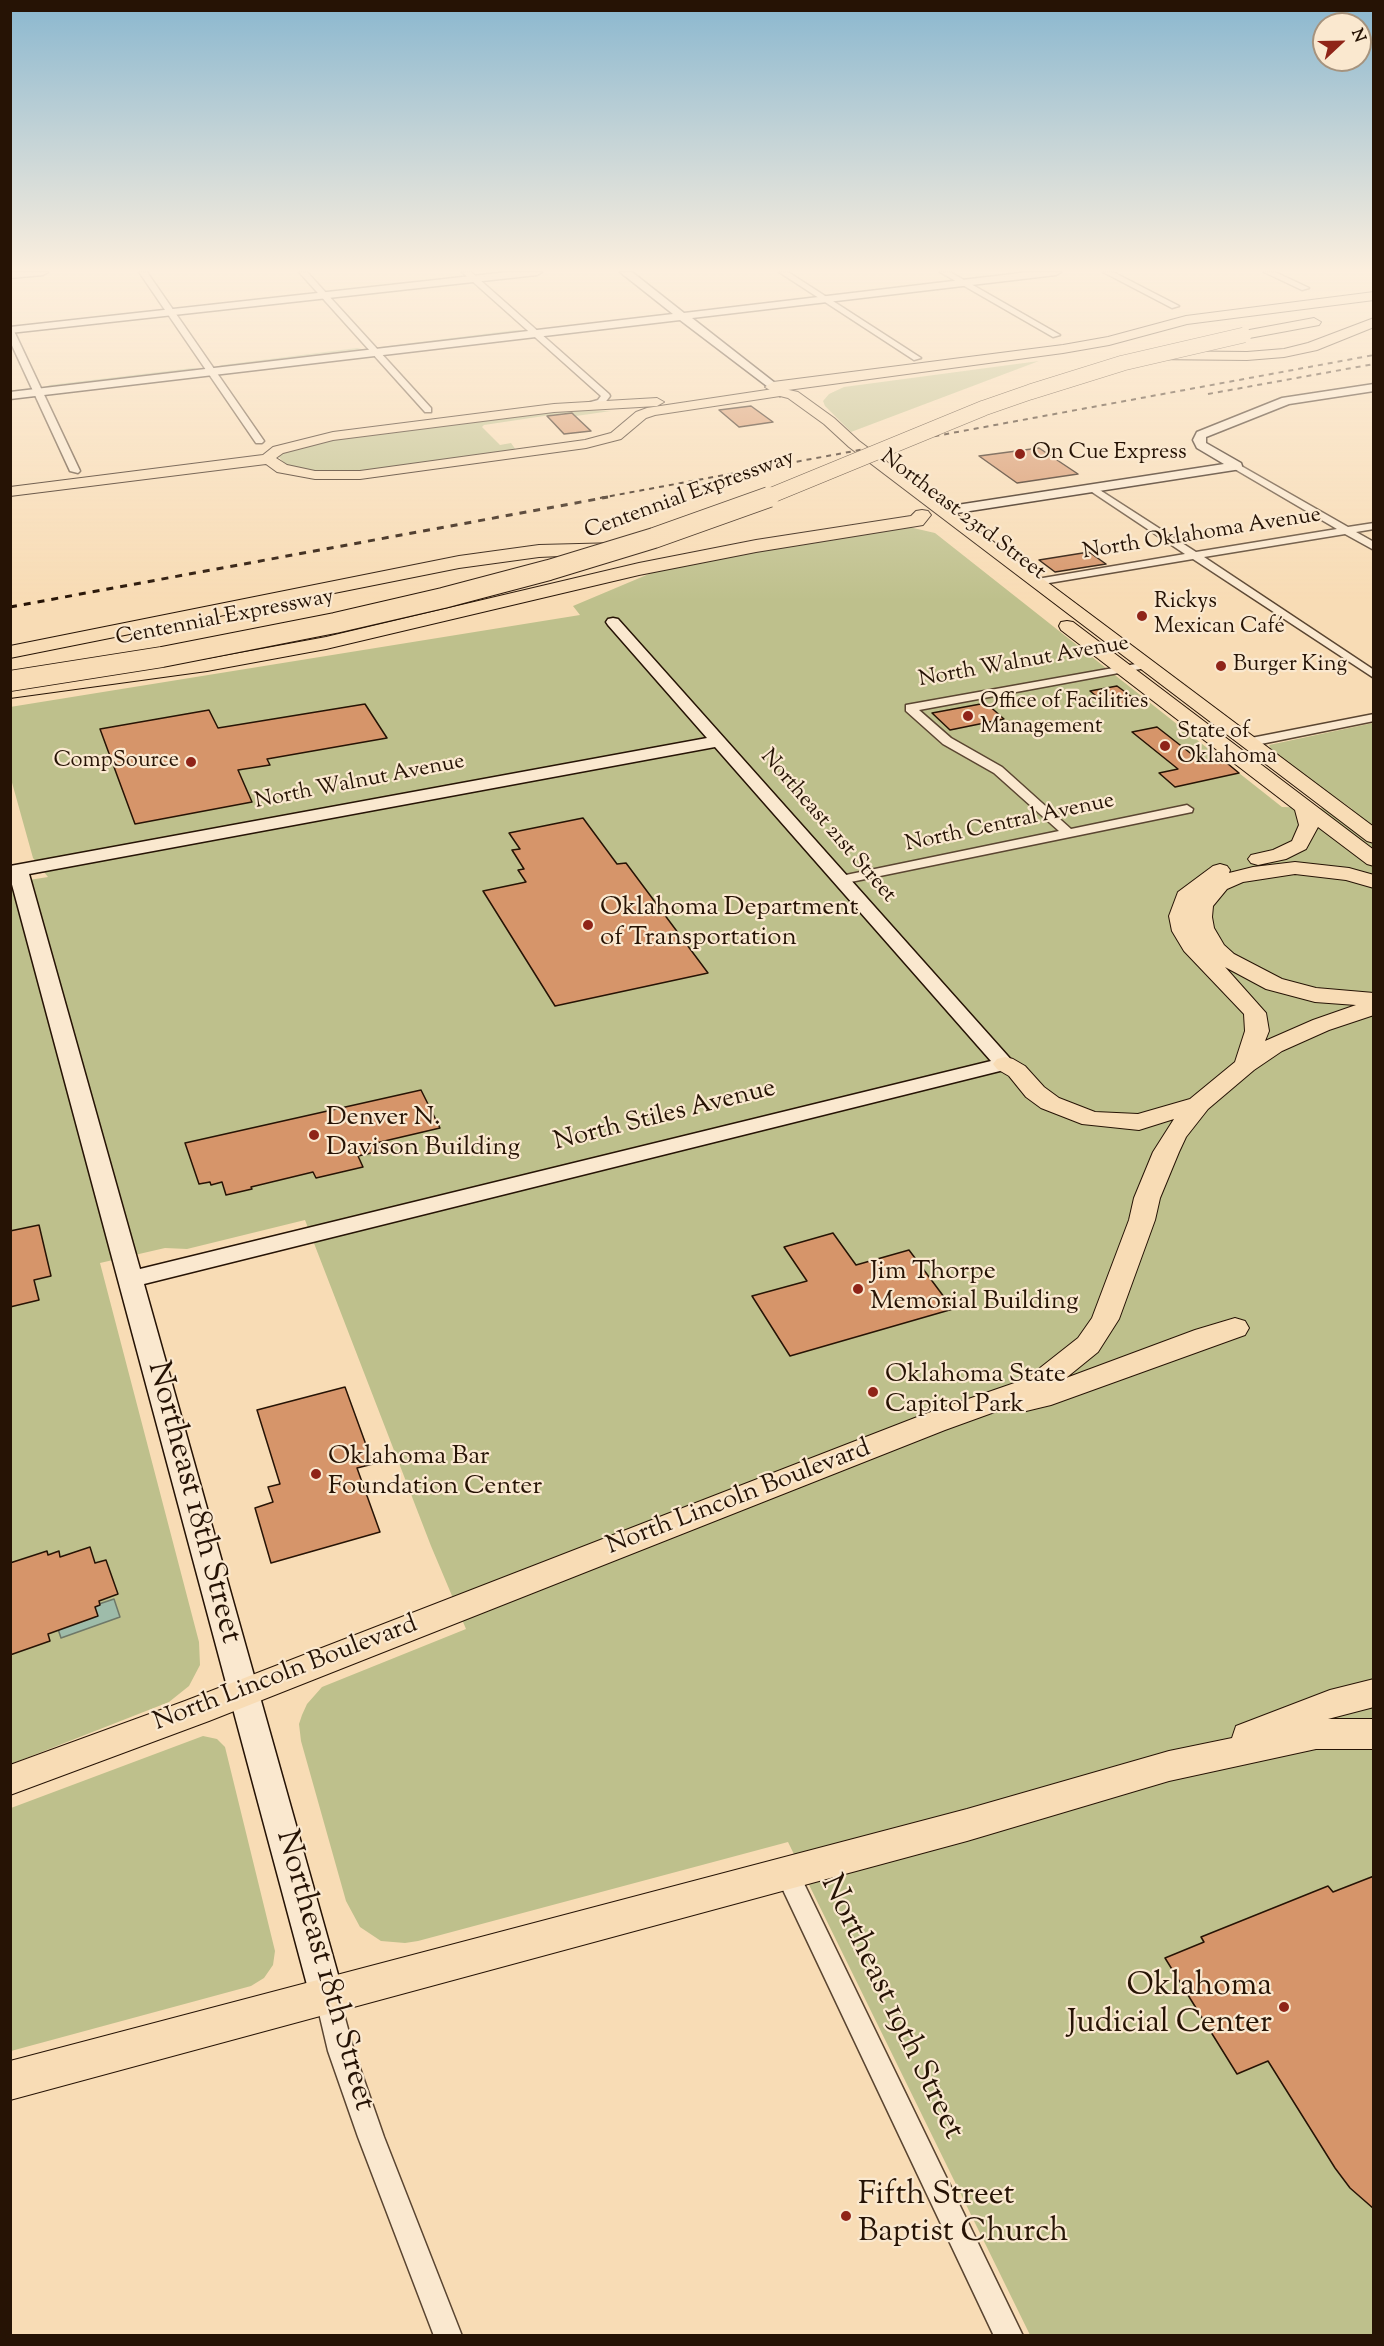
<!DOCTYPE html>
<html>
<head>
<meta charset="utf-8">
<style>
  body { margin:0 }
  #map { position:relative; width:1384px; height:2346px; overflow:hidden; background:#f8dcb5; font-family:"Sorts Mill Goudy",serif }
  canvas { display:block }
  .frame { position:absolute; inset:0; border:12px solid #261305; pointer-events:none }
  .north { position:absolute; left:1312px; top:12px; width:60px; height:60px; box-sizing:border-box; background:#fae8cf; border:2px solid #a5937e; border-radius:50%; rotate:68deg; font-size:16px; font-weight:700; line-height:24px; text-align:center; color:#261305 }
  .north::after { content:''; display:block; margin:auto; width:21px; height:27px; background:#8f2418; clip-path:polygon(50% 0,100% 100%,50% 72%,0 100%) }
</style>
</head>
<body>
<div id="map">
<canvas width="1384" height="2346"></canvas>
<div class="frame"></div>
<div class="north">N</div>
</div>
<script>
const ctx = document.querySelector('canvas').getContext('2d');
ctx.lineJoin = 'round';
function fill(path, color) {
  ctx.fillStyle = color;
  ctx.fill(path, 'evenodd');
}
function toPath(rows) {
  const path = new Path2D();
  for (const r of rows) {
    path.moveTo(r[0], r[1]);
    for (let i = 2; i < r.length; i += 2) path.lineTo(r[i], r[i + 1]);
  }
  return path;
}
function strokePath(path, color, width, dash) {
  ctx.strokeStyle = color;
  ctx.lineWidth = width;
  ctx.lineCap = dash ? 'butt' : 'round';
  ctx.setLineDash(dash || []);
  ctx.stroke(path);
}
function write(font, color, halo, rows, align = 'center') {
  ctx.font = font + ' "Sorts Mill Goudy",serif';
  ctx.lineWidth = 4.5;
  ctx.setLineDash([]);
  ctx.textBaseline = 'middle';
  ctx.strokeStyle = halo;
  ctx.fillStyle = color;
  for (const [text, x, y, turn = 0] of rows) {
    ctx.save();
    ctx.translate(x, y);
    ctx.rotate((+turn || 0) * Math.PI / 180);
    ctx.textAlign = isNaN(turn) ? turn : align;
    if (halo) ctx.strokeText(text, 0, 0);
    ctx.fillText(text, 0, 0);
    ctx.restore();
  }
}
fill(toPath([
  [516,330,526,331,380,349,379,347],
  [357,348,366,350,216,367,222,365],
  [1039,361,851,432,825,406,823,401,829,394,844,387],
  [193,368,201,370,44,387,50,385],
  [561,409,611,411,576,416,571,413,564,413,484,425,482,427,500,445,511,443,516,450,355,473,323,473,286,465,278,456,283,452,309,443],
  [909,527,935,533,1282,807,1352,809,1273,753,1269,745,1373,723,1373,2335,1030,2335,788,1842,418,1941,405,1943,381,1941,360,1927,346,1901,301,1741,299,1724,302,1715,307,1704,322,1687,466,1629,431,1546,305,1220,187,1249,165,1248,100,1263,199,1642,200,1665,189,1686,169,1702,11,1764,10,883,48,877,33,858,11,779,10,707,580,615,573,606,656,571,761,551],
  [203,1736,217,1739,225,1747,275,1951,273,1965,264,1978,251,1986,11,2051,11,1808]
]), '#bec08c');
const water = toPath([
  [114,1599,120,1617,61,1638,58,1629,93,1606,114,1599]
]);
fill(water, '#9ebcaa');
strokePath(water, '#6e7868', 1.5);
const building = toPath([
  [751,406,773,422,739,427,719,410,751,406],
  [572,413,574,415,591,431,564,434,547,416,572,413],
  [1039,448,1078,474,1017,483,979,456,1039,448],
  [1089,552,1106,564,1055,572,1039,560,1089,552],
  [1117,686,1139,702,1111,708,1090,691,1117,686],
  [986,703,1004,719,950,730,932,713,986,703],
  [365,704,387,738,267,759,270,765,238,770,252,802,135,824,100,729,209,710,218,728,365,704],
  [1157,727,1203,763,1222,759,1239,773,1175,787,1159,773,1178,769,1132,732,1157,727],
  [583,818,617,864,626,863,708,973,555,1006,483,891,526,882,518,870,524,869,512,850,520,849,509,833,583,818],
  [421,1090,440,1128,376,1143,380,1151,358,1156,363,1167,316,1178,313,1172,251,1187,252,1189,226,1195,222,1182,211,1185,210,1182,199,1184,185,1143,421,1090],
  [39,1225,51,1276,34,1280,39,1300,10,1307,10,1231,39,1225],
  [833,1233,856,1265,909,1250,953,1309,790,1356,752,1296,807,1281,784,1247,833,1233],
  [345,1387,373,1464,357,1468,380,1532,271,1563,255,1508,273,1502,268,1487,280,1484,257,1410,345,1387],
  [90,1547,95,1563,106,1560,118,1594,99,1601,100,1605,95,1607,98,1616,48,1634,50,1641,10,1655,10,1563,47,1551,48,1555,59,1551,60,1557,90,1547],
  [1374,1876,1374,2209,1350,2188,1335,2168,1268,2061,1237,2074,1165,1958,1204,1942,1201,1937,1328,1886,1333,1892,1374,1876]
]);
fill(building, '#d6956a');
strokePath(building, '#261305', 1.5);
const street = toPath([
  [139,272,147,272,264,441,262,443,256,443,139,272],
  [299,272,307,272,431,408,431,412,425,412,299,272],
  [462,272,471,272,609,394,610,396,604,404,584,408,584,404,598,400,601,396,462,272],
  [779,272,788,272,921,358,914,360,779,272],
  [940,272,950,272,1060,335,1053,337,940,272],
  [1103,272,1113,272,1179,306,1172,308,1103,272],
  [1264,272,1275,272,1309,288,1302,290,1264,272],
  [10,329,14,331,80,471,78,473,70,471,10,341,10,329],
  [1236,463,1348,527,1374,523,1374,529,1356,532,1374,542,1374,550,1345,534,1204,557,1374,670,1374,678,1193,559,1037,585,1032,582,1037,579,1185,554,1089,490,1089,486,1092,485,1196,552,1337,529,1233,468,1231,466,1236,463],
  [1147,662,1153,665,1151,667,919,710,951,738,1002,767,1071,829,1187,805,1193,809,1192,812,841,884,836,883,834,880,841,876,1059,831,994,773,943,744,906,711,906,705,1147,662],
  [1374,714,1374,721,1251,746,1245,742,1251,738,1374,714],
  [787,1862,795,1865,1023,2336,994,2336,775,1873,779,1865,787,1862],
  [327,1984,336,1988,339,1996,354,2051,384,2137,462,2336,434,2336,358,2137,328,2051,315,1996,318,1988,327,1984]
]);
const secondary = toPath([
  [10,272,48,272,43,275,10,278,10,272],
  [508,272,542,272,537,275,10,333,10,327,508,272],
  [620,272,632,272,684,313,1029,272,1061,272,1056,275,692,318,784,390,786,392,780,396,680,320,10,399,10,392,673,314,620,272],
  [1374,384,1374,391,1289,404,1206,437,1206,443,1241,463,1242,466,1241,469,944,515,937,511,944,507,1224,464,1197,448,1193,440,1197,432,1282,398,1374,384],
  [613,618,618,619,1015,1064,1012,1068,144,1284,344,1996,339,2007,327,2012,315,2007,310,1996,10,877,10,866,707,738,608,625,606,622,608,619,613,618],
  [715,747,991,1061,140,1269,29,874,715,747]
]);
const primary = toPath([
  [780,388,798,392,834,418,859,441,1374,827,1374,843,1367,841,849,447,824,424,788,398,780,396,655,415,646,418,621,439,586,448,360,479,315,479,277,472,266,464,10,496,10,487,263,455,273,447,333,432,554,404,657,398,664,402,657,406,554,412,333,440,283,453,276,458,287,465,315,471,360,471,585,440,611,433,636,412,647,408,780,388],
  [1067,621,1073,622,1374,850,1374,866,1367,864,1318,827,1306,849,1286,859,1258,865,1251,863,1248,859,1251,855,1273,850,1292,841,1299,825,1295,810,1061,630,1059,626,1061,622,1067,621],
  [1295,862,1349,868,1374,875,1374,888,1346,880,1295,874,1243,882,1227,889,1213,906,1212,917,1214,928,1224,945,1234,954,1282,979,1316,988,1374,993,1374,1015,1329,1030,1282,1051,1254,1070,1208,1109,1186,1137,1179,1152,1160,1198,1155,1220,1119,1319,1098,1352,1066,1378,1195,1330,1235,1318,1245,1321,1249,1328,1245,1335,1051,1405,1026,1411,1016,1408,1014,1405,945,1430,209,1721,10,1795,10,1765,185,1701,925,1414,1026,1379,1078,1338,1092,1318,1129,1220,1134,1198,1153,1152,1174,1119,1139,1130,1082,1124,1041,1108,1026,1097,1009,1076,997,1069,993,1064,997,1059,1005,1057,1013,1059,1025,1066,1044,1087,1059,1098,1095,1112,1138,1114,1190,1099,1235,1062,1245,1031,1244,1014,1184,951,1172,931,1169,916,1178,892,1213,866,1220,864,1227,866,1230,870,1229,873,1253,867,1295,862],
  [1225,967,1266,989,1315,1002,1356,1005,1313,1020,1265,1041,1269,1031,1266,1013,1225,967],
  [1374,1679,1374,1707,1328,1719,1374,1719,1374,1749,1316,1749,1169,1781,967,1841,10,2100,10,2061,967,1809,1169,1751,1232,1738,1236,1726,1330,1690,1374,1679]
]);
const highway = toPath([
  [1374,292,1374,300,1187,324,1109,345,1063,353,773,392,765,387,773,382,1063,345,1108,337,1186,316,1374,292],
  [1314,318,1321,322,1319,325,1244,339,1237,335,1244,331,1314,318],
  [1374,318,1374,327,1317,350,1284,357,1247,360,1150,359,1143,355,1150,351,1247,352,1284,349,1308,343,1374,318],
  [922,510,928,511,931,515,923,525,917,526,756,552,639,575,326,649,207,671,10,698,10,686,207,659,326,637,639,563,756,540,911,516,916,511,922,510],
  [619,543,626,545,628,549,626,553,539,557,459,568,10,658,10,646,459,556,539,545,619,543]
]);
strokePath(street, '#5a4531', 3);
strokePath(secondary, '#261305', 3);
strokePath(primary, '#261305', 2);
strokePath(highway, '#261305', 2);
fill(street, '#fae8cf');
fill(secondary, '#fae8cf');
fill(primary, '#f8dcb5');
fill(highway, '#f8dcb5');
strokePath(toPath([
  [1208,394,1374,364],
  [600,498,1374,355]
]), '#261305', 2, [5, 5]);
strokePath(toPath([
  [10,607,608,497]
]), '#261305', 3, [7, 7]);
const highwayBridgeFar1 = toPath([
  [765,498,984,408,1030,392,1123,363,1244,335]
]);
const highwayBridge = toPath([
  [10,681,162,657,335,623,443,598,549,570,654,538,769,497]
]);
strokePath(highwayBridgeFar1, '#261305', 16, []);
strokePath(highwayBridge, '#261305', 22, []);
strokePath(highwayBridgeFar1, '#f8dcb5', 15);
strokePath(highwayBridge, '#f8dcb5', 20);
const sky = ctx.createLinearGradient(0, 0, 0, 601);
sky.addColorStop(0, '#8ab7cf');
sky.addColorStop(0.45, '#fcefde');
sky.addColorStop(1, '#fcefde00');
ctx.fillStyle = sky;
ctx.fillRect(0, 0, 1384, 601);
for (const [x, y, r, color] of [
  [1020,454,6,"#8f2418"],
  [1142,616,6,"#8f2418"],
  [1221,666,6,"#8f2418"],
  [968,716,6,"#8f2418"],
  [1165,746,6,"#8f2418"],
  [191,762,6,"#8f2418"],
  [588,925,6,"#8f2418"],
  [314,1135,6,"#8f2418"],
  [858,1289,6,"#8f2418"],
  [873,1392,6,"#8f2418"],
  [316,1474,6,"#8f2418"],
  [1284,2007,6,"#8f2418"],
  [846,2216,6,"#8f2418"]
]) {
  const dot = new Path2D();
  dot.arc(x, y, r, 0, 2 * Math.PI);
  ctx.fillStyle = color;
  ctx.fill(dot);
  strokePath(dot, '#fae8cf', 2);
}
write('22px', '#261305', '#fae8cf', [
  ["On Cue Express",1032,454],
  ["Rickys",1154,603],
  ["Mexican Café",1154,628],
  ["Burger King",1233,666],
  ["Office of Facilities",980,703],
  ["Management",980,728],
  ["State of",1177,733],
  ["Oklahoma",1177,758],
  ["CompSource",179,762,"right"]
], 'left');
write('22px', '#261305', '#fae8cf', [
  ["Centennial Expressway",690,496,-20],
  ["Northeast 23rd Street",962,516,37],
  ["North Oklahoma Avenue",1202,535,-9],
  ["Centennial Expressway",225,619,-11],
  ["North Walnut Avenue",1024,663,-10],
  ["North Walnut Avenue",360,783,-11],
  ["North Central Avenue",1010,824,-12],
  ["Northeast 21st Street",827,827,49]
]);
write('26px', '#261305', '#fae8cf', [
  ["Oklahoma Department",600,910],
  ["of Transportation",600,940],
  ["Denver N.",326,1120],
  ["Davison Building",326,1150],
  ["Jim Thorpe",870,1274],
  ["Memorial Building",870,1304],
  ["Oklahoma State",885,1377],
  ["Capitol Park",885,1407],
  ["Oklahoma Bar",328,1459],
  ["Foundation Center",328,1489]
], 'left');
write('26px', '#261305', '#fae8cf', [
  ["North Stiles Avenue",665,1117,-14],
  ["North Lincoln Boulevard",739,1499,-21],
  ["North Lincoln Boulevard",286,1675,-21]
]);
write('32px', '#261305', '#fae8cf', [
  ["Northeast 18th Street",192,1503,75],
  ["Northeast 18th Street",323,1971,74],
  ["Northeast 19th Street",890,2008,64]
]);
write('32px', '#261305', '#fae8cf', [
  ["Oklahoma",1272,1989],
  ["Judicial Center",1272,2026],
  ["Fifth Street",858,2198,"left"],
  ["Baptist Church",858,2235,"left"]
], 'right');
</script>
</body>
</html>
